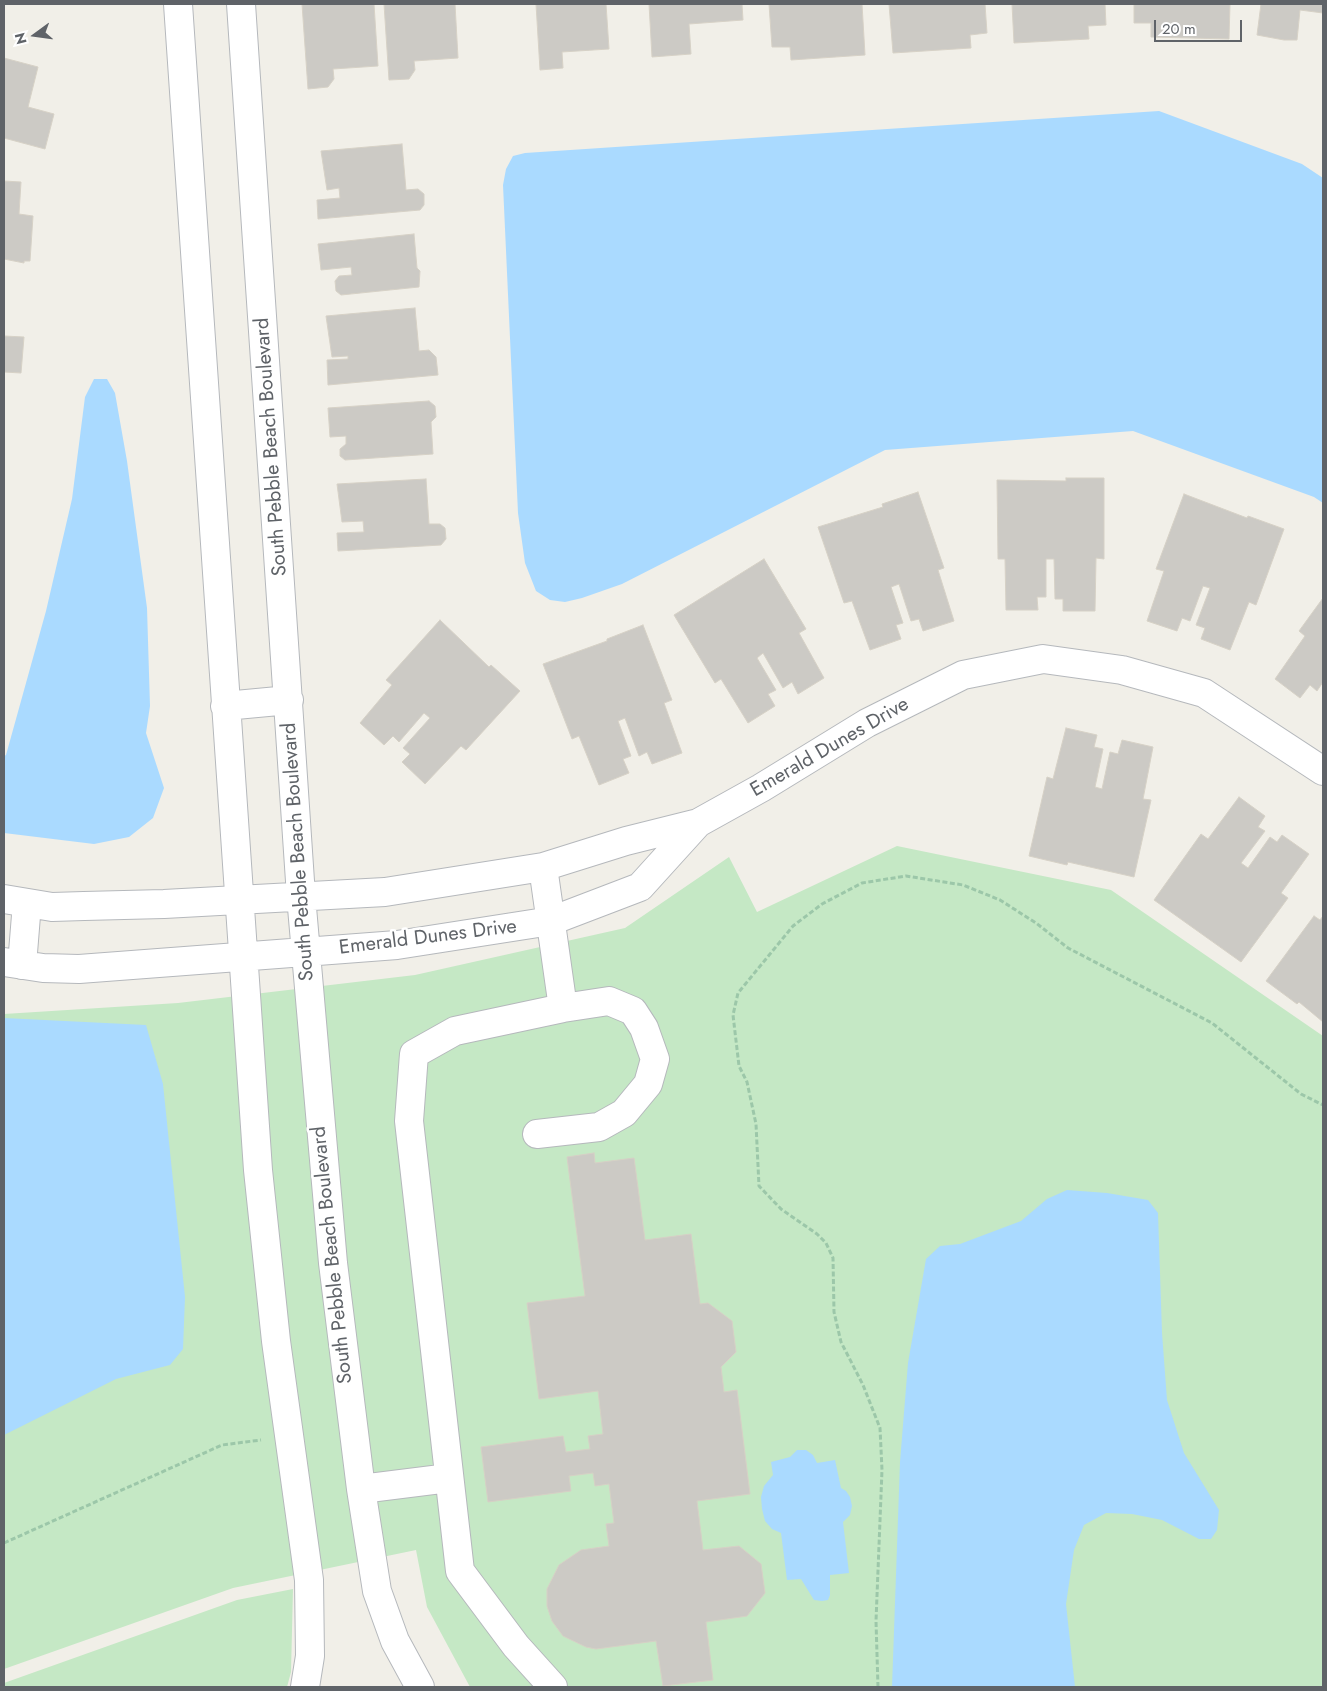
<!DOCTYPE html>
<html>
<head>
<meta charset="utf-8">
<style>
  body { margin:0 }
  #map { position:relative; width:1327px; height:1691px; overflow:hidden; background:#f1efe8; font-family:Jost,sans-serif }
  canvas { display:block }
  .frame { position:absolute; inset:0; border:5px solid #5f6368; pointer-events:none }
  .north { position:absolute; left:10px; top:10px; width:50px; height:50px; -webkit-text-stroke:4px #fff; paint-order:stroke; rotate:256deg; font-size:14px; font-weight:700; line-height:20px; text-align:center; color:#5f6368 }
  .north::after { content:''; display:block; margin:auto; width:18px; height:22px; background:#5f6368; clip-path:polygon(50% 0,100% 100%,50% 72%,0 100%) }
  .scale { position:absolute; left:1154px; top:20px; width:88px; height:22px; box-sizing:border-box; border:2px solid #5f6368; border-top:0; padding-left:6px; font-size:15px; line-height:18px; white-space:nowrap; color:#5f6368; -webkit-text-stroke:4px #fff; paint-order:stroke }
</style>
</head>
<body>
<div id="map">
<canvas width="1327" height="1691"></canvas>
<div class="frame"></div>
<div class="north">N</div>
<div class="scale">20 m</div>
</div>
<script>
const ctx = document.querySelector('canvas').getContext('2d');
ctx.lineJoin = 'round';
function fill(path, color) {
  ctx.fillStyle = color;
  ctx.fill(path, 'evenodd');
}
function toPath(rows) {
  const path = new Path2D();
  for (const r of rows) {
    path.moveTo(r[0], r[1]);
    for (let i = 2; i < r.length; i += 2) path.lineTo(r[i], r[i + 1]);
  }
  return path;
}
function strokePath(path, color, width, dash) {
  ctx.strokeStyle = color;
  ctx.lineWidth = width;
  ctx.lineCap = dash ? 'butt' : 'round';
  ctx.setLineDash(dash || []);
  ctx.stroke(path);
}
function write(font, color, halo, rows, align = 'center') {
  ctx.font = font + ' Jost,sans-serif';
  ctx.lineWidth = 5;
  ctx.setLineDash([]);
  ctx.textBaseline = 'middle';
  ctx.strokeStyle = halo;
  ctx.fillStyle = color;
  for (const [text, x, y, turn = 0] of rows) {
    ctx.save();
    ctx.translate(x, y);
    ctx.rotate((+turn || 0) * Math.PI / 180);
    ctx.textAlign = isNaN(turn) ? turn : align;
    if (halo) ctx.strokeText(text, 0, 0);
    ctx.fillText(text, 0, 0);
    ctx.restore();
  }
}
fill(toPath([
  [897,846,1111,890,1323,1036,1323,1687,470,1687,427,1607,416,1550,233,1588,4,1669,4,1014,178,1003,415,975,625,928,729,857,757,912],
  [293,1589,291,1672,287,1687,4,1687,4,1683,237,1600]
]), '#c5e8c5');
fill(toPath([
  [1159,111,1302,164,1323,178,1323,503,1314,497,1133,431,885,450,622,584,582,598,565,602,550,600,536,591,525,563,518,513,503,185,506,169,513,156,525,153],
  [94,379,107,379,115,393,127,461,147,608,150,706,146,733,164,788,153,818,129,837,94,844,4,833,4,756,6,755,46,611,72,499,85,397],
  [4,1018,146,1025,163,1084,185,1297,183,1349,170,1365,116,1379,4,1435],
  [1067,1190,1107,1193,1148,1200,1158,1213,1162,1333,1167,1400,1184,1453,1219,1510,1217,1530,1211,1539,1199,1539,1162,1520,1132,1514,1106,1513,1084,1525,1074,1550,1066,1604,1075,1687,892,1687,900,1462,908,1363,926,1259,940,1246,960,1244,1021,1221,1047,1199],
  [797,1450,806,1450,813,1455,817,1463,835,1460,841,1488,846,1491,850,1497,852,1506,850,1515,843,1522,849,1573,830,1575,830,1595,828,1600,822,1601,814,1600,801,1579,787,1580,781,1533,772,1529,765,1521,762,1509,761,1497,764,1486,773,1475,771,1462,790,1457]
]), '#aadaff');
const building = toPath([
  [302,4,374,4,378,66,333,69,334,79,328,87,308,89,302,4],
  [384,4,455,4,458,58,414,61,415,70,409,79,389,80,384,4],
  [536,4,606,4,609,49,562,52,563,68,540,70,536,4],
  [649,4,742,4,743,20,689,24,691,54,652,57,649,4],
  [769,4,862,4,865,55,791,60,790,47,772,47,769,4],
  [889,4,985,4,987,33,970,35,971,48,893,53,889,4],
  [1012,4,1105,4,1106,25,1088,26,1089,39,1014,43,1012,4],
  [1134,4,1230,4,1229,39,1151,37,1151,23,1134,23,1134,4],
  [1261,4,1323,4,1323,13,1300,10,1297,40,1284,40,1257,35,1261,4],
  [4,58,38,67,28,107,54,114,45,149,4,138,4,58],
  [402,144,406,190,418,189,424,194,424,205,420,210,318,219,317,200,340,198,339,188,327,190,321,151,402,144],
  [4,181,21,182,19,214,33,216,30,261,24,261,24,263,4,259,4,181],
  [414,234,417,268,420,271,419,287,341,295,336,291,335,281,339,276,352,275,351,267,321,270,318,244,414,234],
  [415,308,419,351,429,350,436,357,438,375,328,385,327,360,348,359,348,356,332,357,326,316,415,308],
  [4,336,24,337,21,373,4,372,4,336],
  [429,401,435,406,436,417,431,422,433,454,345,460,340,456,340,449,346,444,346,436,330,437,328,408,429,401],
  [1066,478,1104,478,1104,559,1096,558,1095,611,1063,611,1063,599,1055,599,1054,559,1046,559,1046,597,1037,597,1038,610,1006,610,1005,559,998,559,997,480,1066,481,1066,478],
  [426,479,429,524,440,524,445,528,446,539,441,545,338,551,337,533,364,532,363,521,342,522,337,484,426,479],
  [918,492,944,568,938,570,954,621,923,631,919,619,911,621,899,584,891,587,903,623,896,625,901,639,870,650,852,601,844,603,818,527,883,507,882,504,918,492],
  [1184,494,1247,518,1248,516,1284,529,1256,605,1249,602,1230,650,1201,639,1205,628,1196,625,1210,588,1203,586,1190,621,1182,618,1177,631,1147,621,1164,571,1156,569,1184,494],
  [764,559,806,629,799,633,824,678,798,694,792,682,783,688,763,653,757,658,776,690,768,694,775,706,748,723,721,679,715,683,674,615,764,559],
  [1323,598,1323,682,1317,691,1310,685,1300,698,1275,679,1305,636,1299,631,1323,598],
  [440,620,489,667,491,665,520,691,466,750,461,746,425,784,402,762,410,754,403,748,430,718,424,713,399,742,393,736,384,745,360,723,392,685,386,680,440,620],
  [643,625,672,700,664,703,682,753,652,764,647,752,639,756,625,718,618,721,631,756,623,759,629,773,599,785,579,736,572,739,543,664,607,641,607,639,643,625],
  [1066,728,1097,735,1094,747,1103,749,1095,787,1102,789,1110,752,1118,754,1122,740,1153,747,1143,799,1151,800,1134,877,1068,862,1067,865,1029,856,1047,777,1053,779,1066,728],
  [1239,797,1265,816,1258,827,1265,831,1241,863,1248,868,1270,837,1277,842,1282,835,1309,854,1281,893,1288,898,1241,962,1154,900,1201,834,1208,839,1239,797],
  [1314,916,1320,920,1323,916,1323,1022,1299,1002,1297,1004,1266,981,1314,916],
  [594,1153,595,1163,634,1158,645,1240,691,1234,700,1304,708,1303,732,1321,736,1352,721,1367,724,1392,737,1390,750,1494,697,1501,703,1550,739,1546,761,1564,765,1593,747,1616,706,1622,713,1680,663,1686,656,1641,596,1649,586,1647,563,1636,552,1621,547,1606,547,1589,559,1565,581,1550,609,1546,606,1524,614,1523,609,1484,595,1486,593,1473,569,1476,571,1491,488,1502,481,1447,563,1436,566,1452,590,1449,588,1436,603,1434,598,1391,539,1399,527,1303,585,1296,567,1157,594,1153]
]);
fill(building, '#cccac5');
strokePath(building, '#d6d1c6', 1);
const minor = toPath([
  [178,4,258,1170,276,1341,309,1580,310,1656,305,1687],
  [241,4,301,896,333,1263,361,1489,377,1591,395,1641,420,1687],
  [225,706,289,700],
  [543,867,563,1008],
  [4,899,52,907,84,906,164,904,385,892,543,867,626,841,698,823,761,788,867,723,963,675,1043,659,1122,670,1204,693,1323,771],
  [4,962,43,968,79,969,397,945,551,921,640,887,698,823],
  [22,965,27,903],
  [537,1134,599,1127,624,1113,648,1084,655,1059,644,1028,633,1011,609,1001,563,1008,455,1031,414,1054,409,1121,460,1571,516,1646,553,1687],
  [361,1489,449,1478]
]);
strokePath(minor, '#b5b8bc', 30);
strokePath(toPath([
  [4,1543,222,1445,261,1440],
  [878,1687,876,1621,882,1470,880,1428,863,1385,841,1342,834,1312,833,1258,826,1243,817,1234,781,1209,759,1186,756,1124,747,1082,739,1066,733,1015,738,993,793,926,822,904,862,883,906,876,963,885,1000,900,1036,923,1068,948,1212,1023,1301,1094,1323,1105]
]), '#9cc7a9', 3, [5, 2.5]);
strokePath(minor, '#fff', 28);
write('20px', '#5f6368', '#fff', [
  ["South Pebble Beach Boulevard",272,447,-94],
  ["Emerald Dunes Drive",830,748,-30],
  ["South Pebble Beach Boulevard",299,852,-94],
  ["Emerald Dunes Drive",428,938,-7],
  ["South Pebble Beach Boulevard",333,1255,-96]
]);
</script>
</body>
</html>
